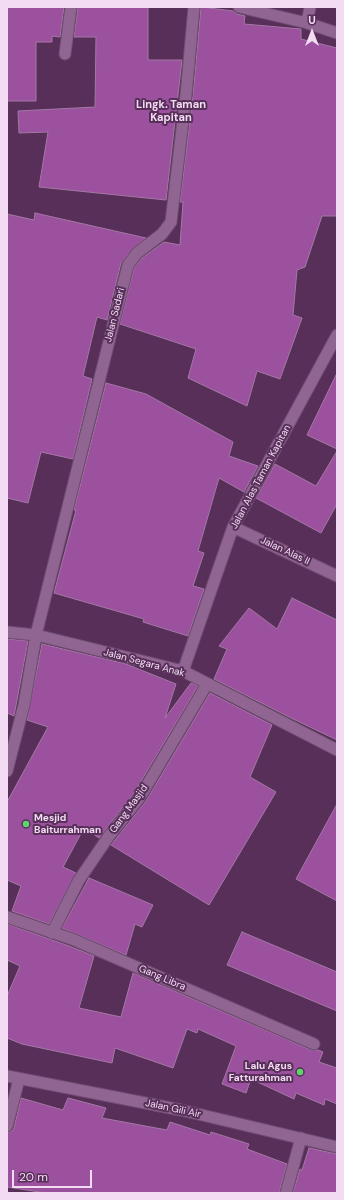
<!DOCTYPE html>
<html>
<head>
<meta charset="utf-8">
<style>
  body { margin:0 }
  #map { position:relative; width:344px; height:1200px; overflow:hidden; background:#572f59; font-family:"DM Sans",sans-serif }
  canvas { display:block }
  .frame { position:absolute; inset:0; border:8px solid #f3dbf3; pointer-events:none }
  .north { position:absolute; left:292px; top:12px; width:40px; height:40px; -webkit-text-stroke:3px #572f59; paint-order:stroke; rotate:0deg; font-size:11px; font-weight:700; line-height:16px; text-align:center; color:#f3dbf3 }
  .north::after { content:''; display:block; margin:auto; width:14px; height:18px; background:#f3dbf3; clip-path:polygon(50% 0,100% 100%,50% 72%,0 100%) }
  .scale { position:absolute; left:12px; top:1170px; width:80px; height:18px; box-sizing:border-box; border:2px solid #f3dbf3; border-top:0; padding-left:5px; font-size:12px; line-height:14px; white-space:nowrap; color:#f3dbf3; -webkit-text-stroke:3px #572f59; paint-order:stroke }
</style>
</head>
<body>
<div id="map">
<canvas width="344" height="1200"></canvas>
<div class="frame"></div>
<div class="north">U</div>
<div class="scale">20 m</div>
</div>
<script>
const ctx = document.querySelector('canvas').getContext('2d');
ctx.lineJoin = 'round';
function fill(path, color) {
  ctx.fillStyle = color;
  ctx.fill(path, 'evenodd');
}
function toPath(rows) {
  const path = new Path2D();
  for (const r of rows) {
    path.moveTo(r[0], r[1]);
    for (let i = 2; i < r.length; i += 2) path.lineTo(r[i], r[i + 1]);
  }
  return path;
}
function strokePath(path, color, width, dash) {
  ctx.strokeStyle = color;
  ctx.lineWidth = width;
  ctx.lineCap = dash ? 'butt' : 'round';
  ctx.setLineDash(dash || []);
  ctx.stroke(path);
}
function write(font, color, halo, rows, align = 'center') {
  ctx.font = font + ' "DM Sans",sans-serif';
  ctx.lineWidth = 4;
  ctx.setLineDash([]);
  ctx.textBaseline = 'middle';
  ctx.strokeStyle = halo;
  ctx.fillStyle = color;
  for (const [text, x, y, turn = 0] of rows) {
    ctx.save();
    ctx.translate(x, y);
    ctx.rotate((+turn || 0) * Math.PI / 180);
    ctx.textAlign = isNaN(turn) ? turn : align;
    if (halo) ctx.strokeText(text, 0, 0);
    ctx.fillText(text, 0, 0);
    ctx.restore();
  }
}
const building = toPath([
  [7,7,64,7,60,37,52,36,52,42,36,42,36,101,7,101,7,7],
  [78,7,148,7,148,60,182,60,166,200,39,187,48,132,19,133,18,111,95,107,96,37,74,37,78,7],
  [201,7,233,11,237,14,245,16,244,24,301,29,301,39,337,48,337,216,322,216,305,267,297,270,293,315,302,318,280,379,257,371,247,406,188,378,196,349,120,324,134,268,142,258,164,242,180,245,183,202,180,202,193,96,201,7],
  [35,213,146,238,132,249,121,263,107,320,97,317,83,376,92,379,73,459,41,452,28,503,7,498,7,214,34,220,35,213],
  [337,373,337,449,307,435,337,373],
  [106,383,146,394,233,442,229,456,258,466,244,492,219,478,198,551,204,553,193,586,204,589,188,636,143,622,144,619,54,593,76,510,74,510,106,383],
  [337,451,337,504,321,533,256,498,275,464,316,486,337,451],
  [292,598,337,620,337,740,291,718,214,679,227,649,219,646,249,608,277,629,292,598],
  [7,639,28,641,14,716,7,713,7,639],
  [42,644,126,664,176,684,165,718,191,683,198,686,134,793,99,838,84,828,63,867,76,873,49,924,12,911,21,886,7,880,7,802,48,727,27,720,42,644],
  [210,693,272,725,250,777,276,792,209,905,111,845,146,801,210,693],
  [337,804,337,901,296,879,337,804],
  [89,878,153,905,142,927,135,924,126,955,62,928,89,878],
  [7,924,69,946,94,956,79,1008,121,1017,133,973,311,1050,318,1050,323,1052,319,1062,337,1068,337,1104,325,1099,324,1105,296,1093,294,1099,251,1079,246,1093,222,1084,236,1046,198,1029,197,1033,187,1029,173,1068,115,1048,112,1063,22,1044,7,1038,7,996,20,966,7,960,7,924],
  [242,932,337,972,337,1011,227,965,242,932],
  [21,1098,63,1110,68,1098,106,1108,102,1118,167,1130,170,1122,210,1135,211,1132,249,1144,247,1149,287,1164,279,1193,46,1193,7,1187,7,1133,12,1131,14,1128,21,1098],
  [309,1148,337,1154,337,1193,293,1193,300,1169,302,1170,309,1148]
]);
fill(building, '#9b519e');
strokePath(building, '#a478a5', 1);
const minor = toPath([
  [239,7,307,23,337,33],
  [307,23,310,7],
  [65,54,71,7],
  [233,527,337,576],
  [7,632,36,635,183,671,337,750],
  [183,671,233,527,337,335],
  [7,771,24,705,36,635,128,265,137,253,162,234,171,222,186,95,194,7],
  [7,917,72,939,314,1044],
  [52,933,79,880,109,836,140,797,207,684],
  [7,1076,181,1110,337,1147],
  [7,1126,19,1079],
  [286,1193,301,1138]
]);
strokePath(minor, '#6f4c70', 13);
strokePath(minor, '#916592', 11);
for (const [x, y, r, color] of [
  [26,824,4,"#5ed56c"],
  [300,1072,4,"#5ed56c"]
]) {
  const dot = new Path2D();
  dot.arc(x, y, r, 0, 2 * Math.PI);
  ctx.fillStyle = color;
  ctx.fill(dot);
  strokePath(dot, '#572f59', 1.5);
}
write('10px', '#f3dbf3', '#572f59', [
  ["Jalan Sadari",115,315,-76],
  ["Jalan Alas Taman Kapitan",261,477,-62],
  ["Jalan Alas II",285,551,25],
  ["Jalan Segara Anak",144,663,15],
  ["Gang Masjid",129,809,-54],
  ["Gang Libra",162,978,23],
  ["Jalan Gili Air",173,1109,12]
]);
write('bold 10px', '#f3dbf3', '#572f59', [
  ["Mesjid",34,818],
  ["Baiturrahman",34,830],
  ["Lalu Agus",292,1066,"right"],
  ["Fatturahman",292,1078,"right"]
], 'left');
write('bold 11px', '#f3dbf3', '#572f59', [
  ["Lingk. Taman",171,105],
  ["Kapitan",171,118]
]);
</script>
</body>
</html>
